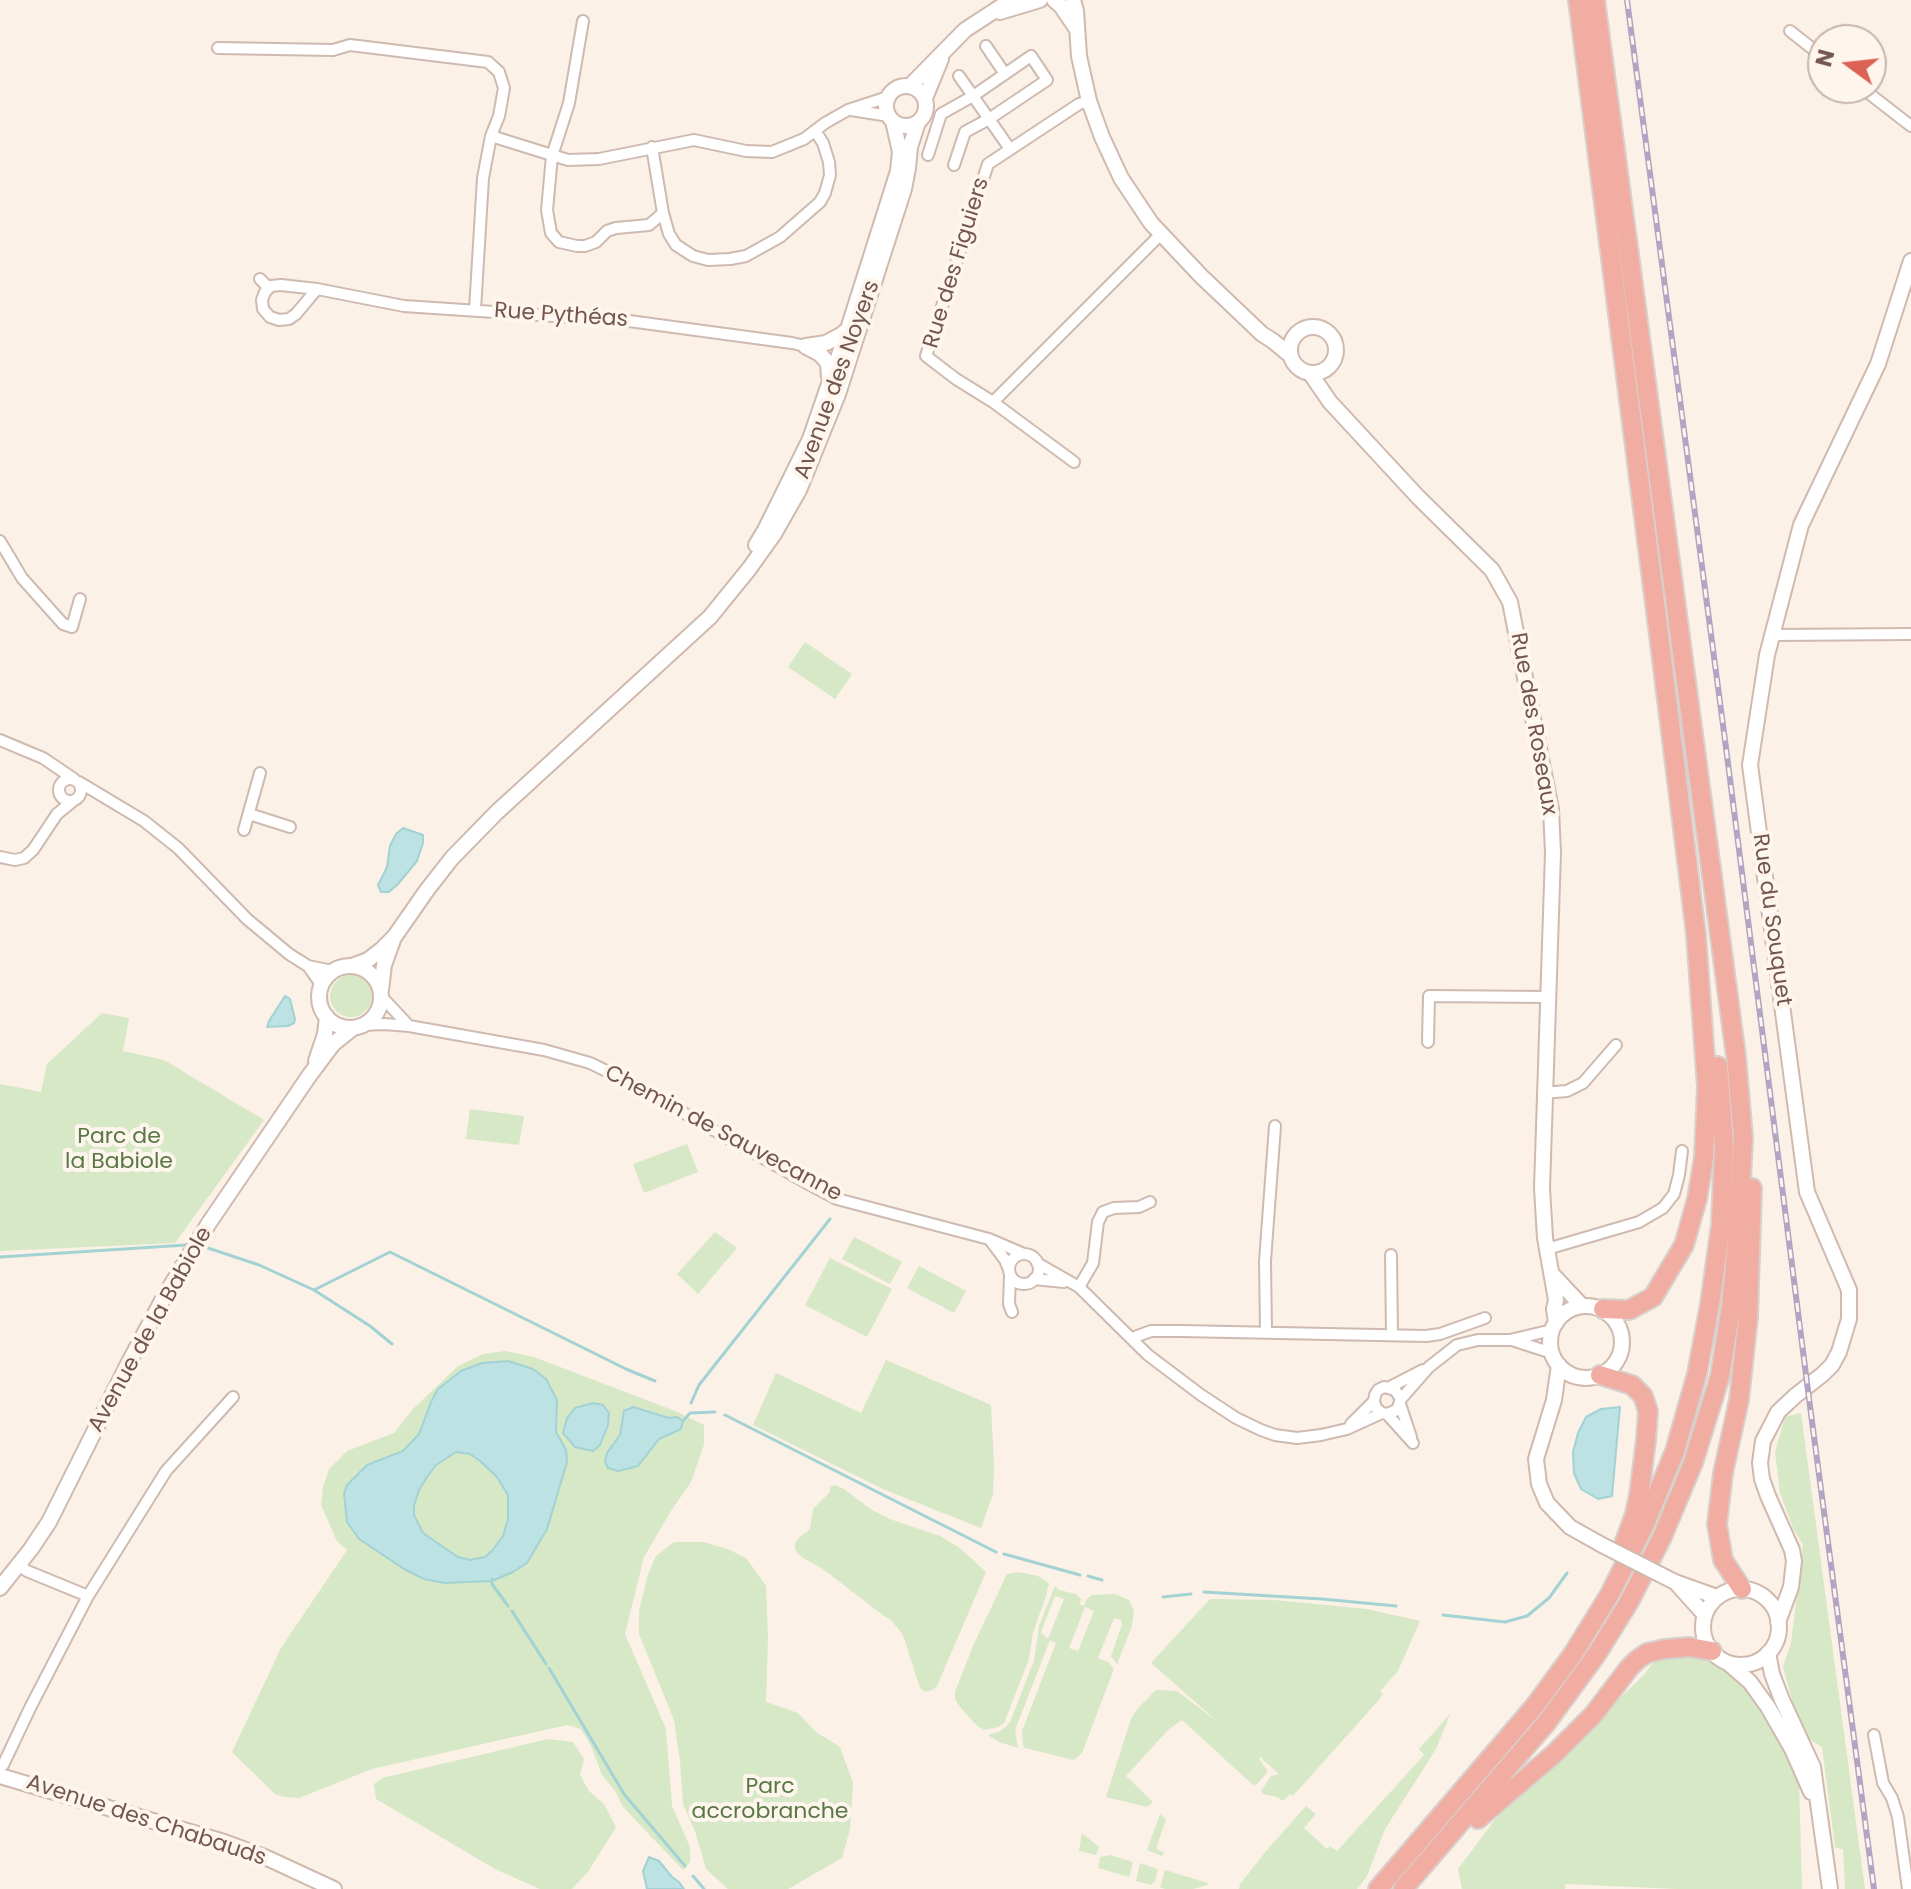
<!DOCTYPE html>
<html>
<head>
<meta charset="utf-8">
<style>
  body { margin:0 }
  #map { position:relative; width:1911px; height:1889px; overflow:hidden; background:#fbf1e6; font-family:Poppins,sans-serif }
  canvas { display:block }
  .north { position:absolute; left:1807px; top:24px; width:80px; height:80px; box-sizing:border-box; background:#fef5ed; border:2px solid #c6b5ad; border-radius:50%; rotate:285deg; font-size:22px; font-weight:700; line-height:32px; text-align:center; color:#73564d }
  .north::after { content:''; display:block; margin:auto; width:28px; height:36px; background:#dc6354; clip-path:polygon(50% 0,100% 100%,50% 72%,0 100%) }
</style>
</head>
<body>
<div id="map">
<canvas width="1911" height="1889"></canvas>
<div class="north">N</div>
</div>
<script>
const ctx = document.querySelector('canvas').getContext('2d');
ctx.lineJoin = 'round';
function fill(path, color) {
  ctx.fillStyle = color;
  ctx.fill(path, 'evenodd');
}
function toPath(rows) {
  const path = new Path2D();
  for (const r of rows) {
    if (r.length === 3) {
      path.moveTo(r[0] + r[2], r[1]);
      path.arc(r[0], r[1], r[2], 0, 2 * Math.PI);
      continue;
    }
    path.moveTo(r[0], r[1]);
    for (let i = 2; i < r.length; i += 2) path.lineTo(r[i], r[i + 1]);
  }
  return path;
}
function strokePath(path, color, width, dash) {
  ctx.strokeStyle = color;
  ctx.lineWidth = width;
  ctx.lineCap = dash ? 'butt' : 'round';
  ctx.setLineDash(dash || []);
  ctx.stroke(path);
}
function write(font, color, halo, rows, align = 'center') {
  ctx.font = font + ' Poppins,sans-serif';
  ctx.lineWidth = 8;
  ctx.setLineDash([]);
  ctx.textBaseline = 'middle';
  ctx.strokeStyle = halo;
  ctx.fillStyle = color;
  for (const [text, x, y, turn = 0] of rows) {
    ctx.save();
    ctx.translate(x, y);
    ctx.rotate((+turn || 0) * Math.PI / 180);
    ctx.textAlign = isNaN(turn) ? turn : align;
    if (halo) ctx.strokeText(text, 0, 0);
    ctx.fillText(text, 0, 0);
    ctx.restore();
  }
}
fill(toPath([
  [805,642,852,674,835,699,788,667],
  [351,996,21],
  [102,1013,129,1018,123,1051,164,1060,264,1120,175,1243,0,1251,0,1084,41,1092,47,1064],
  [470,1109,524,1116,519,1145,466,1139],
  [687,1144,698,1172,644,1193,633,1164],
  [715,1232,737,1248,698,1294,677,1274],
  [854,1237,902,1262,890,1284,842,1259],
  [830,1258,892,1289,867,1337,805,1305],
  [919,1266,966,1291,954,1313,907,1288],
  [505,1351,534,1357,675,1411,704,1425,704,1445,691,1482,671,1511,644,1557,625,1634,666,1729,672,1806,690,1847,690,1862,683,1870,623,1807,616,1792,602,1775,591,1746,581,1729,567,1725,372,1769,299,1798,285,1797,275,1794,232,1752,281,1648,347,1550,337,1541,321,1505,323,1487,329,1469,347,1451,394,1433,413,1409,458,1366,483,1354],
  [886,1360,991,1405,994,1466,993,1494,981,1528,885,1490,753,1425,776,1373,861,1413],
  [1801,1413,1865,1889,1845,1889,1843,1850,1835,1847,1822,1747,1807,1738,1794,1707,1783,1667,1791,1643,1803,1545,1793,1528,1780,1493,1775,1452,1785,1417],
  [836,1485,844,1489,872,1510,890,1519,940,1536,960,1548,986,1572,937,1686,932,1690,926,1692,920,1688,903,1635,891,1620,884,1616,823,1569,803,1558,798,1554,795,1548,795,1544,798,1539,810,1529,813,1509,829,1493,831,1486],
  [674,1542,704,1542,730,1550,747,1559,766,1586,768,1636,766,1702,798,1713,816,1732,840,1747,853,1783,850,1829,842,1858,788,1889,728,1889,706,1869,695,1831,683,1804,680,1761,674,1720,639,1634,639,1611,648,1574,656,1556],
  [1019,1572,1038,1576,1049,1583,1046,1596,1033,1633,1029,1659,1004,1723,998,1727,985,1730,977,1726,961,1708,955,1699,955,1692,973,1646,1007,1574],
  [1055,1586,1059,1590,1076,1594,1081,1599,1079,1604,1084,1606,1086,1600,1092,1595,1115,1594,1129,1600,1134,1611,1132,1626,1117,1664,1111,1656,1122,1625,1121,1620,1114,1618,1098,1658,1108,1662,1114,1669,1082,1753,1074,1760,1025,1748,1023,1745,1022,1731,1056,1643,1050,1640,1015,1730,1018,1748,999,1742,988,1735,998,1732,1006,1727,1010,1722,1034,1661,1039,1626],
  [1055,1596,1064,1599,1048,1639,1041,1632],
  [1085,1607,1094,1611,1078,1651,1069,1648],
  [1210,1599,1274,1600,1367,1609,1420,1621,1398,1671,1380,1691,1383,1694,1376,1703,1293,1796,1290,1794,1283,1801,1277,1797,1263,1794,1261,1791,1271,1776,1279,1774,1260,1757,1259,1759,1267,1770,1267,1773,1257,1784,1253,1785,1182,1720,1169,1729,1126,1776,1153,1802,1147,1807,1106,1797,1131,1719,1137,1709,1156,1690,1177,1691,1218,1722,1151,1663],
  [1699,1654,1722,1667,1746,1688,1770,1722,1799,1779,1802,1889,1678,1889,1565,1884,1565,1889,1462,1889,1458,1869,1500,1813,1645,1674,1655,1659],
  [1450,1714,1436,1749,1385,1829,1367,1876,1357,1889,1239,1889,1240,1884,1267,1850,1306,1806,1316,1814,1304,1828,1327,1849,1330,1846,1337,1851,1424,1755,1419,1749],
  [548,1739,573,1742,584,1759,580,1775,589,1791,604,1804,616,1827,588,1872,572,1889,540,1889,497,1870,376,1799,374,1784,382,1778],
  [1160,1814,1166,1819,1156,1849,1164,1852,1162,1856,1147,1850],
  [1082,1833,1099,1847,1096,1855,1079,1851],
  [1110,1855,1133,1862,1129,1877,1098,1868,1100,1857],
  [1140,1863,1158,1869,1155,1881,1151,1885,1136,1881],
  [1165,1870,1208,1883,1207,1885,1193,1889,1165,1889,1160,1887]
]), '#d7e8c6');
const water = toPath([
  [403,828,423,835,423,843,417,861,398,884,389,892,381,892,378,885,387,867,390,846,396,834,403,828],
  [285,996,290,999,295,1019,294,1023,288,1026,267,1027,269,1021,285,996],
  [508,1361,533,1369,546,1379,557,1400,556,1432,566,1450,567,1462,547,1529,527,1563,513,1572,492,1581,445,1583,424,1579,404,1569,359,1539,347,1522,344,1494,347,1485,367,1465,403,1451,419,1434,431,1402,438,1389,461,1371,482,1363,508,1361],
  [456,1452,470,1454,480,1461,497,1477,508,1495,508,1519,503,1536,492,1551,485,1557,470,1560,458,1557,423,1533,414,1515,414,1506,419,1490,427,1477,436,1465,456,1452],
  [593,1403,603,1405,609,1413,608,1425,600,1445,593,1451,575,1447,563,1433,567,1418,575,1408,593,1403],
  [633,1407,669,1418,677,1417,683,1421,681,1429,659,1439,638,1466,618,1471,608,1468,605,1462,607,1453,620,1435,624,1411,633,1407],
  [1620,1407,1612,1496,1598,1499,1581,1489,1574,1473,1573,1452,1578,1433,1586,1417,1601,1409,1620,1407],
  [649,1857,659,1861,672,1877,679,1882,684,1889,647,1889,643,1871,649,1857]
]);
fill(water, '#bce2e3');
strokePath(water, '#a3d2d4', 2);
strokePath(toPath([
  [202,1246,259,1265,314,1290,370,1326,392,1344],
  [0,1257,186,1245],
  [314,1290,390,1252,626,1369,655,1381],
  [691,1403,699,1385,830,1219],
  [725,1415,996,1552],
  [683,1421,690,1413,715,1412],
  [1004,1554,1080,1575],
  [1088,1576,1102,1580],
  [492,1579,492,1584,508,1606],
  [1204,1592,1322,1599,1396,1606],
  [1163,1597,1191,1594],
  [512,1611,546,1664],
  [1443,1615,1505,1622,1527,1616,1549,1598,1567,1573],
  [549,1668,624,1794,685,1866],
  [693,1876,704,1889]
]), '#a3d2d4', 3);
const street = toPath([
  [583,21,569,103,552,156,547,210,551,233,559,242,577,246,585,246,596,242,607,231,616,228,649,225,663,213],
  [1790,31,1823,57],
  [986,46,1005,74],
  [218,48,333,50,350,45,488,62,499,72,504,88,499,116,491,136,483,178,475,310],
  [959,76,1010,149],
  [1862,88,1911,126],
  [1089,101,1079,104,988,164,926,356,956,379,993,402,1161,234],
  [851,110,889,116],
  [491,136,568,160,599,159,694,140,746,151,772,152,804,139,825,123,848,110,888,97],
  [652,147,663,213,669,234,676,245,693,256,708,260,730,259,746,256,780,237,820,202,825,193,830,175,829,162,823,143,816,132],
  [928,155,941,114,973,96,1031,56,1047,80,989,119,965,132,954,165],
  [260,279,269,288],
  [317,289,296,314,289,319,279,320,270,317,263,309,262,300,265,292,271,286,281,285,317,289,404,306,629,321,792,343,805,346],
  [993,402,1074,462],
  [0,541,22,578,63,624,72,627,80,599],
  [1774,635,1911,634],
  [0,740,43,758,74,779],
  [70,790,11],
  [79,782,144,821,178,848,247,919,289,954,308,966,333,971],
  [249,814,290,827],
  [244,830,260,773],
  [0,857,15,860,24,858,33,850,57,814,73,801],
  [308,966,322,986],
  [381,996,409,1026],
  [362,1025,384,1024,409,1026,544,1050,590,1063,631,1083,805,1182,837,1199,989,1239,1024,1254],
  [1428,1042,1429,996,1547,997],
  [1543,1093,1567,1091,1583,1083,1616,1045],
  [990,1240,1005,1260,1009,1270],
  [1547,1249,1639,1222,1663,1208,1674,1194,1679,1175,1682,1151],
  [1024,1269,15],
  [1391,1255,1392,1335],
  [1037,1263,1079,1287,1148,1355,1201,1395,1236,1418,1261,1430,1275,1435,1297,1438,1321,1435,1347,1429,1382,1413],
  [1010,1276,1009,1304,1012,1312],
  [1034,1279,1064,1282],
  [1079,1287,1093,1263,1098,1222,1103,1212,1114,1208,1139,1207,1150,1202],
  [1266,1332,1265,1261,1275,1126],
  [1132,1338,1151,1331,1181,1331,1426,1336,1440,1334,1485,1318],
  [1512,1340,1552,1353],
  [1390,1387,1423,1370],
  [1401,1399,1429,1367,1457,1345,1478,1340,1510,1340,1552,1330],
  [1400,1404,1411,1437],
  [1387,1414,1397,1410,1401,1399,1395,1390,1384,1387,1378,1390,1375,1395,1374,1401,1376,1408,1382,1413,1387,1414,1413,1443],
  [1351,1424,1374,1401],
  [18,1565,27,1571,88,1596],
  [1874,1735,1883,1783,1892,1798,1898,1817,1908,1889],
  [3,1765,31,1706,88,1596,166,1471,233,1397]
]);
const secondary = toPath([
  [1054,0,1061,6,1076,28],
  [1073,0,1076,11,1079,56,1089,101,1102,137,1121,178,1151,223,1201,276,1262,334,1273,341,1290,355],
  [1000,12,1040,0],
  [906,106,20],
  [910,86,965,30,1011,0],
  [925,98,941,59],
  [1313,350,23],
  [805,346,820,354,828,363,829,377],
  [806,346,826,343,841,335,848,329],
  [1310,373,1330,402,1418,497,1492,570,1510,602,1551,809,1553,853,1542,1188,1545,1238,1556,1300,1554,1309,1556,1323],
  [756,545,765,530,810,439,848,329,898,171,900,152,893,121],
  [352,966,368,960,381,950,395,936,427,890,452,858,497,812,710,617,749,569,774,534,799,490,838,394,904,189,908,168,910,147,918,122],
  [350,997,31],
  [381,990,384,965,393,940],
  [316,1061,325,1034,327,1017],
  [1552,1274,1582,1306],
  [1586,1342,36],
  [1559,1365,1554,1400,1536,1459,1539,1484,1547,1503,1570,1527,1602,1545],
  [1675,1582,1717,1597],
  [1678,1585,1705,1615],
  [0,1588,31,1549,49,1522,128,1364,164,1297,209,1223,309,1076,333,1044,353,1028],
  [1741,1627,38],
  [1778,1622,1791,1587,1794,1561,1792,1550,1768,1496,1762,1479,1760,1463,1763,1441,1778,1412,1795,1396,1823,1374,1832,1365,1839,1352,1849,1319,1849,1290,1807,1192,1750,765,1767,655,1801,525,1878,364,1911,261],
  [1768,1653,1772,1674,1782,1700,1813,1767,1830,1889],
  [1728,1663,1750,1682,1768,1707,1792,1749,1811,1792],
  [0,1776,224,1842,267,1858,334,1889]
]);
const highway = toPath([
  [1578,0,1658,627,1696,934,1707,1087,1704,1157,1697,1199,1684,1245,1653,1297,1629,1310,1603,1309],
  [1600,1375,1632,1385,1643,1396,1648,1411,1646,1440,1639,1495,1635,1514,1624,1544],
  [1742,1589,1723,1560,1717,1524,1723,1473,1739,1400,1748,1317,1752,1188],
  [1478,1819,1554,1754,1594,1714,1629,1668,1637,1660,1647,1653,1665,1649,1689,1647,1712,1651],
  [1378,1889,1534,1707,1573,1654,1610,1594,1644,1526,1675,1451,1697,1374,1710,1304,1721,1225,1724,1146,1718,1066],
  [1403,1889,1547,1722,1596,1655,1629,1602,1662,1537,1693,1463,1720,1376,1731,1307,1739,1221,1743,1138,1736,1056,1595,0]
]);
strokePath(street, '#cebab0', 14);
strokePath(secondary, '#d0b9ae', 18);
strokePath(highway, '#d8d0cd', 22);
strokePath(street, '#fff', 10);
strokePath(secondary, '#fff', 14);
strokePath(highway, '#f1ada2', 18);
const rail = toPath([
  [1627,0,1725,740,1811,1414,1874,1889]
]);
strokePath(rail, '#b2a5c4', 6);
strokePath(rail, '#fef5ed', 3, [9]);
const secondaryBridge = toPath([
  [1602,1545,1675,1582]
]);
strokePath(secondaryBridge, '#d0b9ae', 18, []);
strokePath(secondaryBridge, '#fff', 14);
write('22px', '#73564d', '#fef5ed', [
  ["Rue des Figuiers",957,263,-73],
  ["Rue Pythéas",561,316,4],
  ["Avenue des Noyers",838,380,-70],
  ["Rue des Roseaux",1533,724,80],
  ["Rue du Souquet",1771,920,82],
  ["Chemin de Sauvecanne",723,1134,28],
  ["Avenue de la Babiole",151,1330,-61],
  ["Avenue des Chabauds",146,1821,18]
]);
write('22px', '#5a7845', '#fef5ed', [
  ["Parc de",119,1137],
  ["la Babiole",119,1162],
  ["Parc",770,1787],
  ["accrobranche",770,1812]
]);
</script>
</body>
</html>
